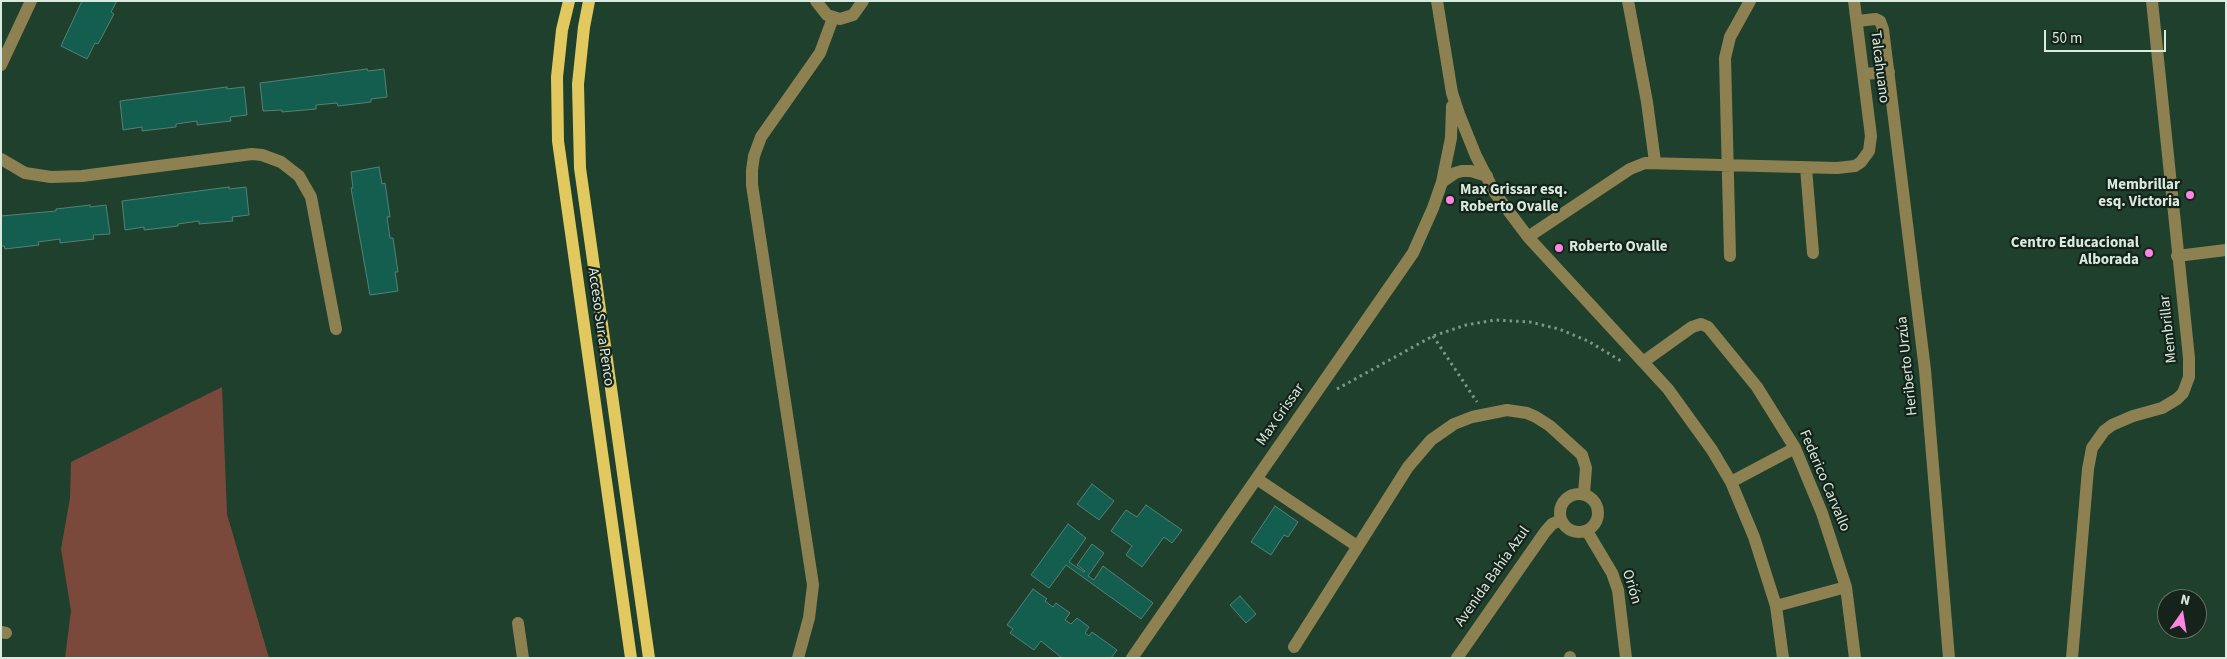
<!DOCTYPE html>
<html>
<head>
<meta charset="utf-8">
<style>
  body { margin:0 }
  #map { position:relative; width:2227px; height:659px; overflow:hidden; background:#1f402d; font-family:"Source Sans 3",sans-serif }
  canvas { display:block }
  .frame { position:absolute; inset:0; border:2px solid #d8ebde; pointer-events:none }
  .north { position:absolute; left:2157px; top:589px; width:50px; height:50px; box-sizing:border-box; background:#15231a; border:1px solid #637368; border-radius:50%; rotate:13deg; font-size:14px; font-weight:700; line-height:20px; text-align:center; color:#d8ebde }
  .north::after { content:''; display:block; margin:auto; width:18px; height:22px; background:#fd86e2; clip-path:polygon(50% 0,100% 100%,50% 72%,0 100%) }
  .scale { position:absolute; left:2044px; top:30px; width:122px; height:22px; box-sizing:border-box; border:2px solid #d8ebde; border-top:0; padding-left:6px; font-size:15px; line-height:18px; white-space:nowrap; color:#d8ebde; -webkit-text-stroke:4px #15231a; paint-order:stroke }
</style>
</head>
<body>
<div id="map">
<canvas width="2227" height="659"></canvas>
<div class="frame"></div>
<div class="north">N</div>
<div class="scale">50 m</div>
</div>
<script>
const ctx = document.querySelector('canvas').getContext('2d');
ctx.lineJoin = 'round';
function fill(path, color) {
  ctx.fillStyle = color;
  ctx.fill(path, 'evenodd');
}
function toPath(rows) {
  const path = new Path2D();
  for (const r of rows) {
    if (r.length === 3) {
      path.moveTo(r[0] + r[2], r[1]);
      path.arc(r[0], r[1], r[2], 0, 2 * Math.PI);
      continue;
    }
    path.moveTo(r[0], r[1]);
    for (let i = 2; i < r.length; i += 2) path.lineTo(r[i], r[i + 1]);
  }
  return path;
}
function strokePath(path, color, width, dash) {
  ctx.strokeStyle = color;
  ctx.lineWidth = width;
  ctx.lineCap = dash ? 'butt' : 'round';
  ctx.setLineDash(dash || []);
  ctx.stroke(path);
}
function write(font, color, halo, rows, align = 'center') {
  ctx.font = font + ' "Source Sans 3",sans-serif';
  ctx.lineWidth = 4.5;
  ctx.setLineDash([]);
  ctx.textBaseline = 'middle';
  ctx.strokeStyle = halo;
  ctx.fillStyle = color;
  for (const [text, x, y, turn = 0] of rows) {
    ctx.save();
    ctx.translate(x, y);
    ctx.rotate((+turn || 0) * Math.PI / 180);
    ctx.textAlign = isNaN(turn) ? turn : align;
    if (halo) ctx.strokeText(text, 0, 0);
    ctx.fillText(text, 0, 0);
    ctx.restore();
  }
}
fill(toPath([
  [222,387,227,514,269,658,65,658,71,611,61,549,70,498,71,462]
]), '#7a493b');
const building = toPath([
  [82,1,117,1,111,12,114,14,98,44,95,43,87,59,61,46,82,1],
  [367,69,368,71,384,69,387,97,371,99,371,102,338,106,337,103,316,105,316,109,282,112,282,110,263,111,260,83,367,69],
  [227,87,227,89,244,87,247,115,230,117,231,121,197,125,197,121,176,124,176,127,142,131,142,127,123,130,120,101,227,87],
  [379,167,382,184,385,183,390,217,387,217,390,238,393,238,398,272,395,272,398,291,370,295,351,188,353,188,351,172,379,167],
  [229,187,229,189,246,187,249,215,232,217,233,221,199,224,199,221,178,224,178,226,144,230,144,227,125,230,122,201,229,187],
  [90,205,90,207,106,205,110,234,93,235,94,239,60,243,60,239,38,242,39,245,5,249,4,246,1,246,1,216,56,211,56,209,90,205],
  [1092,484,1114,501,1099,520,1077,504,1092,484],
  [1146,505,1182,530,1172,543,1164,537,1142,567,1126,555,1132,546,1111,531,1126,510,1137,517,1146,505],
  [1275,506,1298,522,1288,537,1284,535,1271,555,1251,542,1275,506],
  [1068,524,1086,538,1069,562,1084,572,1085,571,1077,565,1092,544,1104,553,1088,576,1094,580,1103,566,1153,603,1141,619,1066,565,1049,588,1031,575,1068,524],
  [1033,589,1047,599,1045,601,1053,607,1056,603,1070,613,1065,620,1071,624,1077,618,1089,627,1085,633,1089,636,1092,632,1117,650,1111,658,1062,658,1041,641,1034,650,1010,633,1013,629,1007,625,1033,589],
  [1240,596,1256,614,1246,623,1230,605,1240,596]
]);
fill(building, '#145e50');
strokePath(building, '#548176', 1);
strokePath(toPath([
  [1433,336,1477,402],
  [1337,389,1433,336,1466,325,1495,320,1530,322,1559,329,1588,341,1621,361]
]), '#7c9686', 3, [2.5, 4]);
strokePath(toPath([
  [816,1,827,15,840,19,853,15,863,1],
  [1437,1,1452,93,1459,114,1476,156,1495,193,1528,237,1668,389,1712,450,1731,482,1754,537,1776,606,1783,658],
  [1628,1,1647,102,1655,162],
  [1857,21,1876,19,1880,21,1883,29,1925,370,1949,658],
  [1,65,31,1],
  [1864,74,1889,72],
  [1,159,25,173,51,177,82,176,252,154,262,155,281,162,299,176,311,197,336,329],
  [1806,168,1813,253],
  [1442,182,1455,173,1462,171,1471,171,1487,176],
  [1528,237,1630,169,1645,163,1837,168,1855,166,1861,162,1869,151,1871,136,1854,1],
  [1730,256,1725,58,1730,37,1750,1],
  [2177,256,2226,250],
  [1643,362,1692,327,1701,324,1708,327,1757,387,1795,448,1822,513,1846,587,1855,658],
  [1257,479,1357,546],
  [1731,482,1795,448],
  [1579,513,19],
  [1587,531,1612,573,1618,590,1626,658],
  [1776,606,1846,587],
  [518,623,523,658],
  [1,632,6,633],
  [1294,647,1408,467,1431,440,1454,424,1472,417,1507,410,1527,413,1536,417,1550,426,1582,455,1586,468,1584,494],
  [798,658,809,618,813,585,752,185,752,170,754,156,761,137,820,53,833,18],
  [1132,658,1413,253,1433,208,1442,182,1451,138,1452,106],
  [1457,658,1545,532,1552,524,1561,520],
  [1570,658,1570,657],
  [2072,658,2088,469,2092,448,2104,431,2112,425,2133,416,2162,408,2177,399,2183,393,2189,377,2189,358,2152,1]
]), '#8d8151', 12);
strokePath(toPath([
  [569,1,562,30,557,77,558,141,631,658],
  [589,1,584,27,578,84,580,168,649,658]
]), '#e2c95f', 12);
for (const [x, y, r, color] of [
  [2190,195,5,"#fd86e2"],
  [1450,200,5,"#fd86e2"],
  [1559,248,5,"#fd86e2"],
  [2149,253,5,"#fd86e2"]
]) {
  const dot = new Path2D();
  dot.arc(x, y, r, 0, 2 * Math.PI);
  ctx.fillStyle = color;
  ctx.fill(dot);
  strokePath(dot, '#15231a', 2);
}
write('15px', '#d8ebde', '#15231a', [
  ["Talcahuano",1879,67,83],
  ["Acceso Sur a Penco",600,327,82],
  ["Membrillar",2169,329,-96],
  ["Heriberto Urzúa",1908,366,-96],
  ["Max Grissar",1281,415,-55],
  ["Federico Carvallo",1824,481,67],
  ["Avenida Bahía Azul",1493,577,-55],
  ["Orión",1631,587,73]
]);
write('bold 15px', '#d8ebde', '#15231a', [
  ["Membrillar",2180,186],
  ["esq. Victoria",2180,203],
  ["Max Grissar esq.",1460,191,"left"],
  ["Roberto Ovalle",1460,208,"left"],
  ["Centro Educacional",2139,244],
  ["Alborada",2139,261],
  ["Roberto Ovalle",1569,248,"left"]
], 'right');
</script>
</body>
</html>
